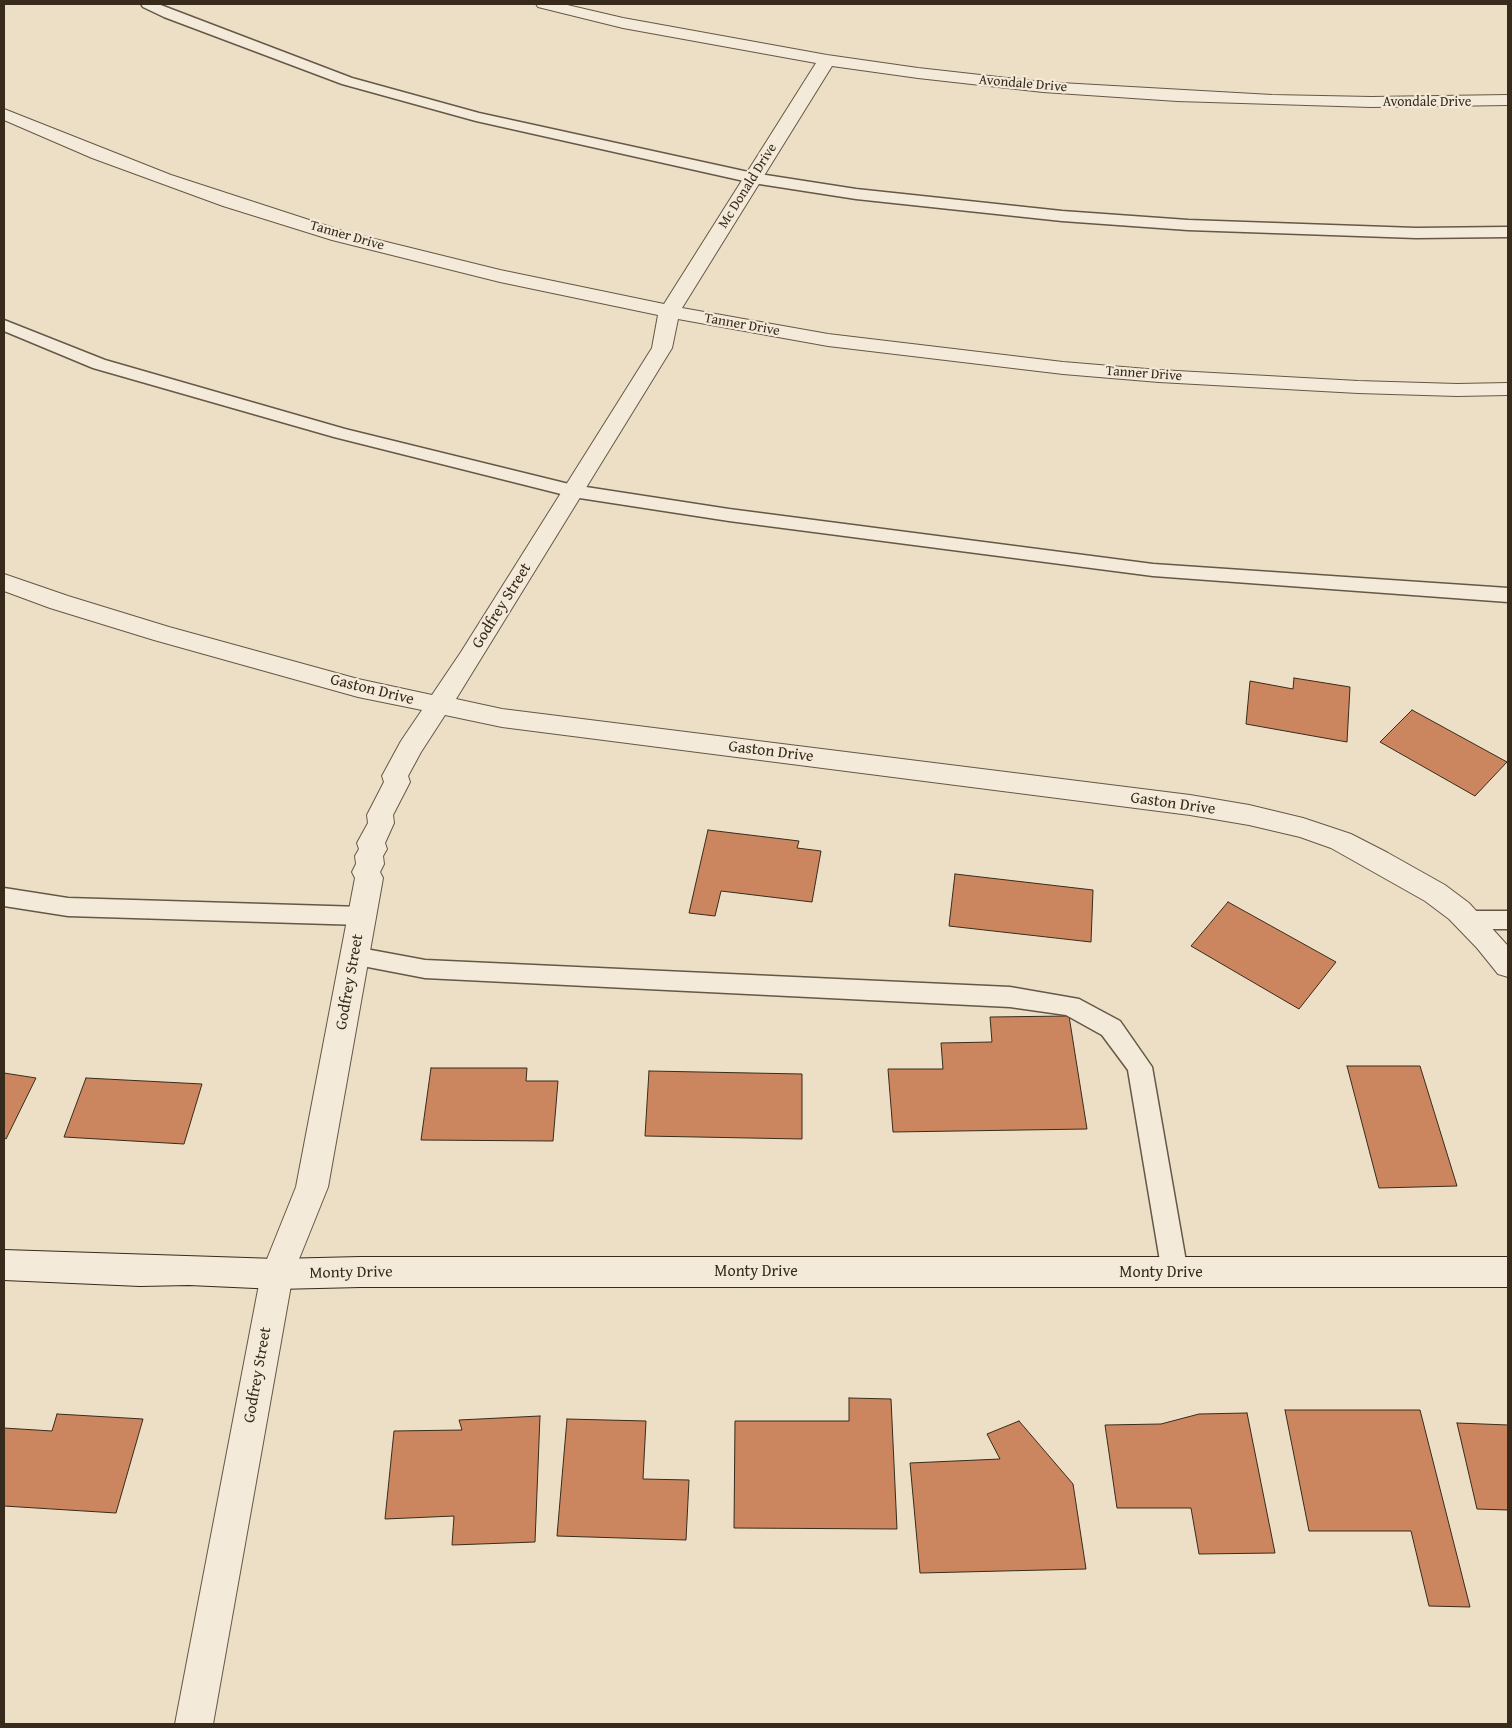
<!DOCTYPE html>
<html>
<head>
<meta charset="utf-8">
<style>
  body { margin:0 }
  #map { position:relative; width:1512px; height:1728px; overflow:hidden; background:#ecdfc5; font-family:"Gentium Book Plus",serif }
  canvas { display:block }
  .frame { position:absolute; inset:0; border:5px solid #382b1c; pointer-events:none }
</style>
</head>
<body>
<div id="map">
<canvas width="1512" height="1728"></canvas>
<div class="frame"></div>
</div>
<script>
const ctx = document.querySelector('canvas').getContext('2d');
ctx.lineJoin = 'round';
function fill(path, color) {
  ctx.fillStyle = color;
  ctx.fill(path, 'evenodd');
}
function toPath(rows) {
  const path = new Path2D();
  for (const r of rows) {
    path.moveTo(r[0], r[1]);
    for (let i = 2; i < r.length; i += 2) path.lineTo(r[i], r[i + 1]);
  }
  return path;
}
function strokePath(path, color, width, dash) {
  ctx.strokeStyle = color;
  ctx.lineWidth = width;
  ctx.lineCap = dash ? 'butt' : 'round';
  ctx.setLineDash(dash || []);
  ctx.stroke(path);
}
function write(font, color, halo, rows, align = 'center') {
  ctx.font = font + ' "Gentium Book Plus",serif';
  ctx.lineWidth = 4.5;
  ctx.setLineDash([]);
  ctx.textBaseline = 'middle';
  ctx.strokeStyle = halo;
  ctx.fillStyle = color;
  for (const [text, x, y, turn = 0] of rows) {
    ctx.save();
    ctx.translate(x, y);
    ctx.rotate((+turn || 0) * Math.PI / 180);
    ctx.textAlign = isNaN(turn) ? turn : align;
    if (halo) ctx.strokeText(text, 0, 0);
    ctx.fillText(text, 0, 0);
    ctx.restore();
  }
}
const building = toPath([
  [1294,678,1350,687,1347,742,1246,724,1250,681,1293,689,1294,678],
  [1412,710,1507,762,1475,796,1380,742,1412,710],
  [708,830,799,841,797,848,821,851,812,902,721,891,715,916,689,913,708,830],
  [955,874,1093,890,1091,942,949,926,955,874],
  [1228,902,1336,962,1299,1009,1191,946,1228,902],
  [1069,1016,1087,1129,893,1132,888,1069,943,1069,941,1043,992,1042,990,1017,1069,1016],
  [1347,1066,1420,1066,1457,1186,1379,1188,1347,1066],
  [431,1068,527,1068,526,1081,558,1081,553,1141,421,1140,431,1068],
  [649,1071,802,1074,802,1139,645,1136,649,1071],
  [4,1073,36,1078,6,1139,4,1138,4,1073],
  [86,1078,202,1084,184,1144,64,1137,86,1078],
  [849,1398,891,1399,897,1529,734,1528,735,1421,849,1421,849,1398],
  [1285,1410,1420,1410,1470,1607,1429,1606,1411,1531,1309,1531,1285,1410],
  [1247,1413,1275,1553,1199,1554,1191,1508,1117,1508,1105,1425,1161,1424,1199,1414,1247,1413],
  [57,1414,143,1419,116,1513,4,1506,4,1428,52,1431,57,1414],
  [540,1416,535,1542,452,1545,454,1516,385,1519,394,1431,462,1430,459,1420,540,1416],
  [567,1419,646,1421,643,1479,689,1480,686,1540,557,1536,567,1419],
  [1019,1421,1073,1484,1086,1569,920,1573,910,1463,1000,1459,987,1434,1019,1421],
  [1457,1423,1508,1425,1508,1510,1477,1509,1457,1423]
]);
fill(building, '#cb865f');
strokePath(building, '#382b1c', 1);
const lane = toPath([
  [141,4,158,4,352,78,479,113,753,173,856,189,1062,211,1188,220,1416,228,1508,227,1508,237,1416,238,1188,230,1062,221,856,199,753,183,476,121,342,84,164,17,143,7,141,4],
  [4,320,105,360,345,429,573,485,729,509,1153,564,1508,588,1508,602,1153,576,729,521,573,497,334,437,93,368,4,331,4,320],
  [4,888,68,898,362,907,370,910,374,916,370,922,362,925,68,916,4,906,4,888],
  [1468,911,1508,911,1508,929,1468,929,1460,926,1456,920,1460,914,1468,911],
  [355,947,425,960,1010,987,1079,999,1120,1021,1152,1067,1188,1273,1184,1282,1175,1285,1166,1282,1162,1273,1128,1070,1102,1035,1066,1015,1010,1007,425,978,347,963,343,956,347,949,355,947]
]);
const street = toPath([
  [536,4,563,4,623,18,827,55,918,68,1043,82,1272,95,1371,97,1508,95,1508,105,1371,107,1177,101,1043,92,918,78,832,66,682,308,828,334,1063,362,1159,370,1358,381,1457,384,1508,383,1508,395,1457,396,1358,393,1159,382,1063,374,828,346,678,319,672,348,456,699,502,709,1190,795,1249,805,1303,818,1351,834,1388,853,1445,885,1469,903,1508,946,1508,977,1498,974,1477,948,1449,919,1425,901,1331,848,1300,837,1249,825,1190,815,502,727,445,715,421,752,408,776,410,782,393,815,394,823,385,843,387,849,383,856,384,864,380,872,383,878,328,1187,293,1274,213,1724,175,1724,261,1274,296,1187,355,878,352,872,356,864,355,856,359,849,357,843,368,823,367,815,384,782,382,776,401,741,422,710,358,697,154,640,50,608,4,591,4,574,68,596,169,627,358,679,432,695,461,652,652,348,658,315,500,282,332,240,223,206,92,158,4,120,4,109,171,175,346,232,500,270,664,304,816,63,623,28,538,7,536,4]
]);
const secondary = toPath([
  [4,1250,277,1259,360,1257,1508,1257,1508,1287,360,1287,277,1289,189,1285,140,1286,4,1280,4,1250]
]);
strokePath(lane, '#655846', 3);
strokePath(street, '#655846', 2);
strokePath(secondary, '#382b1c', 2);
fill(lane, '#f3ead9');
fill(street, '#f3ead9');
fill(secondary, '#f3ead9');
write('14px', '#382b1c', '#f3ead9', [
  ["Avondale Drive",1023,84,5],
  ["Avondale Drive",1427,102],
  ["Mc Donald Drive",748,186,-58],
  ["Tanner Drive",347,236,16],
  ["Tanner Drive",742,325,10],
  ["Tanner Drive",1144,374,4]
]);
write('16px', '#382b1c', '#f3ead9', [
  ["Godfrey Street",502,606,-58],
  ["Gaston Drive",372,690,14],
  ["Gaston Drive",771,752,7],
  ["Gaston Drive",1173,804,8],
  ["Godfrey Street",350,982,-80],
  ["Monty Drive",756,1272],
  ["Monty Drive",351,1273,-1],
  ["Monty Drive",1161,1273],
  ["Godfrey Street",258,1375,-80]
]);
</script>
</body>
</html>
